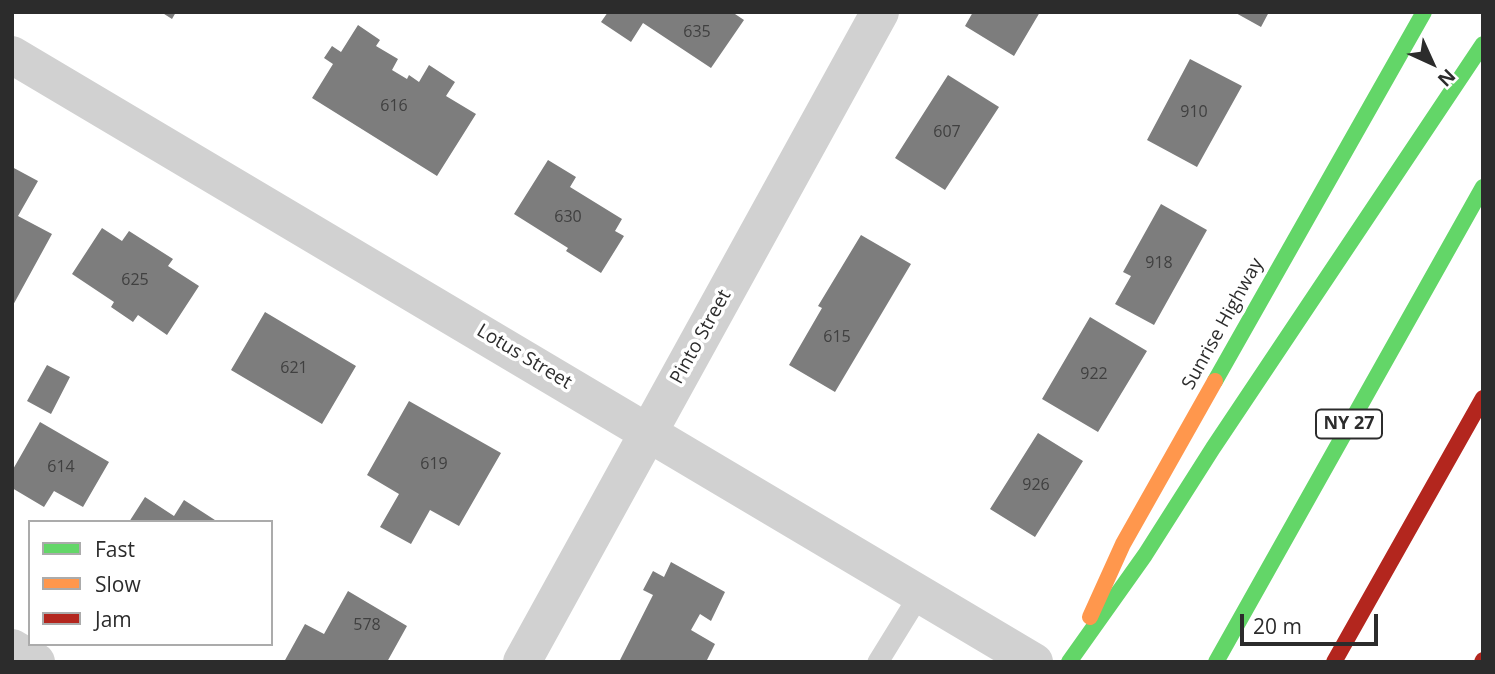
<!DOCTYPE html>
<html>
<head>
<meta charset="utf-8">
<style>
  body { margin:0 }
  #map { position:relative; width:1495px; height:674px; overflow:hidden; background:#fff; font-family:"Open Sans",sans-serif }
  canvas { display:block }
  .frame { position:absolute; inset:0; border:14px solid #2c2c2c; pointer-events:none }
  .legend { position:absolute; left:28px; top:520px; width:245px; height:126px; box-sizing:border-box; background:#fff; border:2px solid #ababab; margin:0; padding:9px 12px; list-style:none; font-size:21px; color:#2c2c2c }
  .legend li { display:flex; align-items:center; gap:14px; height:35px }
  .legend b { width:35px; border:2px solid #ababab }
  .north { position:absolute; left:1397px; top:28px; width:70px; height:70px; -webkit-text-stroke:5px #fff; paint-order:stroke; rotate:135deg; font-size:19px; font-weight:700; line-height:28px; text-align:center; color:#2c2c2c }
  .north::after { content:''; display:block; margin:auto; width:24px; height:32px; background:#2c2c2c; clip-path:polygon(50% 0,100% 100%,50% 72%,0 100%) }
  .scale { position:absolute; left:1240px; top:614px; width:138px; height:32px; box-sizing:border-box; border:4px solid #2c2c2c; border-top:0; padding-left:9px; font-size:21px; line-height:24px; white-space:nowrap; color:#2c2c2c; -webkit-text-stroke:5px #fff; paint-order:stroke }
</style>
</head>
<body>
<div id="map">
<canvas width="1495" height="674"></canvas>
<div class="frame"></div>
<ul class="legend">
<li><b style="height:9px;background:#63d668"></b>Fast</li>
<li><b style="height:9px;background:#ff974d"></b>Slow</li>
<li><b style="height:9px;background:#b3261e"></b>Jam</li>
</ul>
<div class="north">N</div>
<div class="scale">20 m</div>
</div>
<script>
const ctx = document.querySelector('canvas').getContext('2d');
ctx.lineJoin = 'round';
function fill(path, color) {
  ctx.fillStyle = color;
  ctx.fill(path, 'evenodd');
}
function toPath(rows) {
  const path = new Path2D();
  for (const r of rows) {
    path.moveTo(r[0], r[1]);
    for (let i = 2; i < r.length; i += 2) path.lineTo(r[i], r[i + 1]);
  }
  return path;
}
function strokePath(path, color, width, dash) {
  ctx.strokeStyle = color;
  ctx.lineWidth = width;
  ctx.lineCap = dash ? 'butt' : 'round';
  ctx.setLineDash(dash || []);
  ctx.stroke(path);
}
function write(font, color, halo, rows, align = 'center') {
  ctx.font = font + ' "Open Sans",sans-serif';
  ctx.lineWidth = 7;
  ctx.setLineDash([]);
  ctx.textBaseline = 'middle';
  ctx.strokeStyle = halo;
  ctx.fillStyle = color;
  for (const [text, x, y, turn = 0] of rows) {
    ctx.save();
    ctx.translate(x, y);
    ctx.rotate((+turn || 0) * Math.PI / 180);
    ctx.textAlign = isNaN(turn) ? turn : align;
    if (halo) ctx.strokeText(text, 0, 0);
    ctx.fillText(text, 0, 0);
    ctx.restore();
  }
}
fill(toPath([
  [161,12,176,12,172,19],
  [608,12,732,12,744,20,711,68,643,23,631,42,601,22],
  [973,12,1040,12,1014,56,965,26],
  [1234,12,1269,12,1261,27],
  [358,25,380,40,376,46,398,59,392,70,407,79,409,75,419,82,429,65,455,82,446,96,476,114,437,176,312,98,333,64,324,58,332,46,341,52],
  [1190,59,1242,86,1197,167,1147,140],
  [948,75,999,107,945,190,895,158],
  [548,160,576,177,570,187,622,219,615,231,624,236,601,273,566,251,568,248,514,214],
  [12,167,38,181,18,216,52,234,12,307],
  [1161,204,1207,230,1154,325,1115,304,1131,276,1123,272],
  [102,228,122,241,129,231,173,259,168,266,199,286,167,335,138,315,133,322,111,307,114,302,72,274],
  [861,235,911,264,835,392,789,365,822,308,818,306],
  [265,312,356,366,322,424,231,370],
  [1090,317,1147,351,1098,432,1042,399],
  [47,365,70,377,51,414,27,401],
  [409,401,501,453,459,526,430,510,411,544,380,527,399,494,367,475],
  [40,422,109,462,83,507,54,491,44,507,12,488,12,471],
  [1038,433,1083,461,1035,537,990,509],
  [145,497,174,516,184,500,218,522,129,522],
  [671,562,725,592,711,621,700,614,691,630,715,644,706,662,619,662,653,595,643,590,653,571,664,577],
  [348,591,407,626,387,662,284,662,305,624,324,634]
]), '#7d7d7d');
strokePath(toPath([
  [878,662,920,594]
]), '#d1d1d1', 21);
strokePath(toPath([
  [12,55,1034,662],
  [12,648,36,662],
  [522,662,880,12]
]), '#d1d1d1', 38);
strokePath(toPath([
  [1215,381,1424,12],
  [1069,662,1145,555,1213,448,1483,44],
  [1216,662,1483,187]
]), '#63d668', 16);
strokePath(toPath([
  [1090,617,1123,544,1215,381]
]), '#ff974d', 16);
strokePath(toPath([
  [1334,662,1483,398],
  [1482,662,1483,660]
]), '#b3261e', 16);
write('16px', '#404040', null, [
  ["635",697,32],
  ["616",394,106],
  ["910",1194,112],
  ["607",947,132],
  ["630",568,217],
  ["918",1159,263],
  ["625",135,280],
  ["615",837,337],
  ["621",294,368],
  ["922",1094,374],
  ["619",434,464],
  ["614",61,467],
  ["926",1036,485],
  ["578",367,625]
]);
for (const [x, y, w] of [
  [1349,424,66]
]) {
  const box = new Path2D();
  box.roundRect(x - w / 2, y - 14.5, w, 29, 5);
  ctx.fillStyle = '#fff';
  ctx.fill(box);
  strokePath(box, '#2c2c2c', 2);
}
write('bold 18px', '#2c2c2c', null, [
  ["NY 27",1349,424]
]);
write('19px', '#2c2c2c', '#fff', [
  ["Sunrise Highway",1223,324,-61],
  ["Pinto Street",701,337,-61],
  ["Lotus Street",524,357,31]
]);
</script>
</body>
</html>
